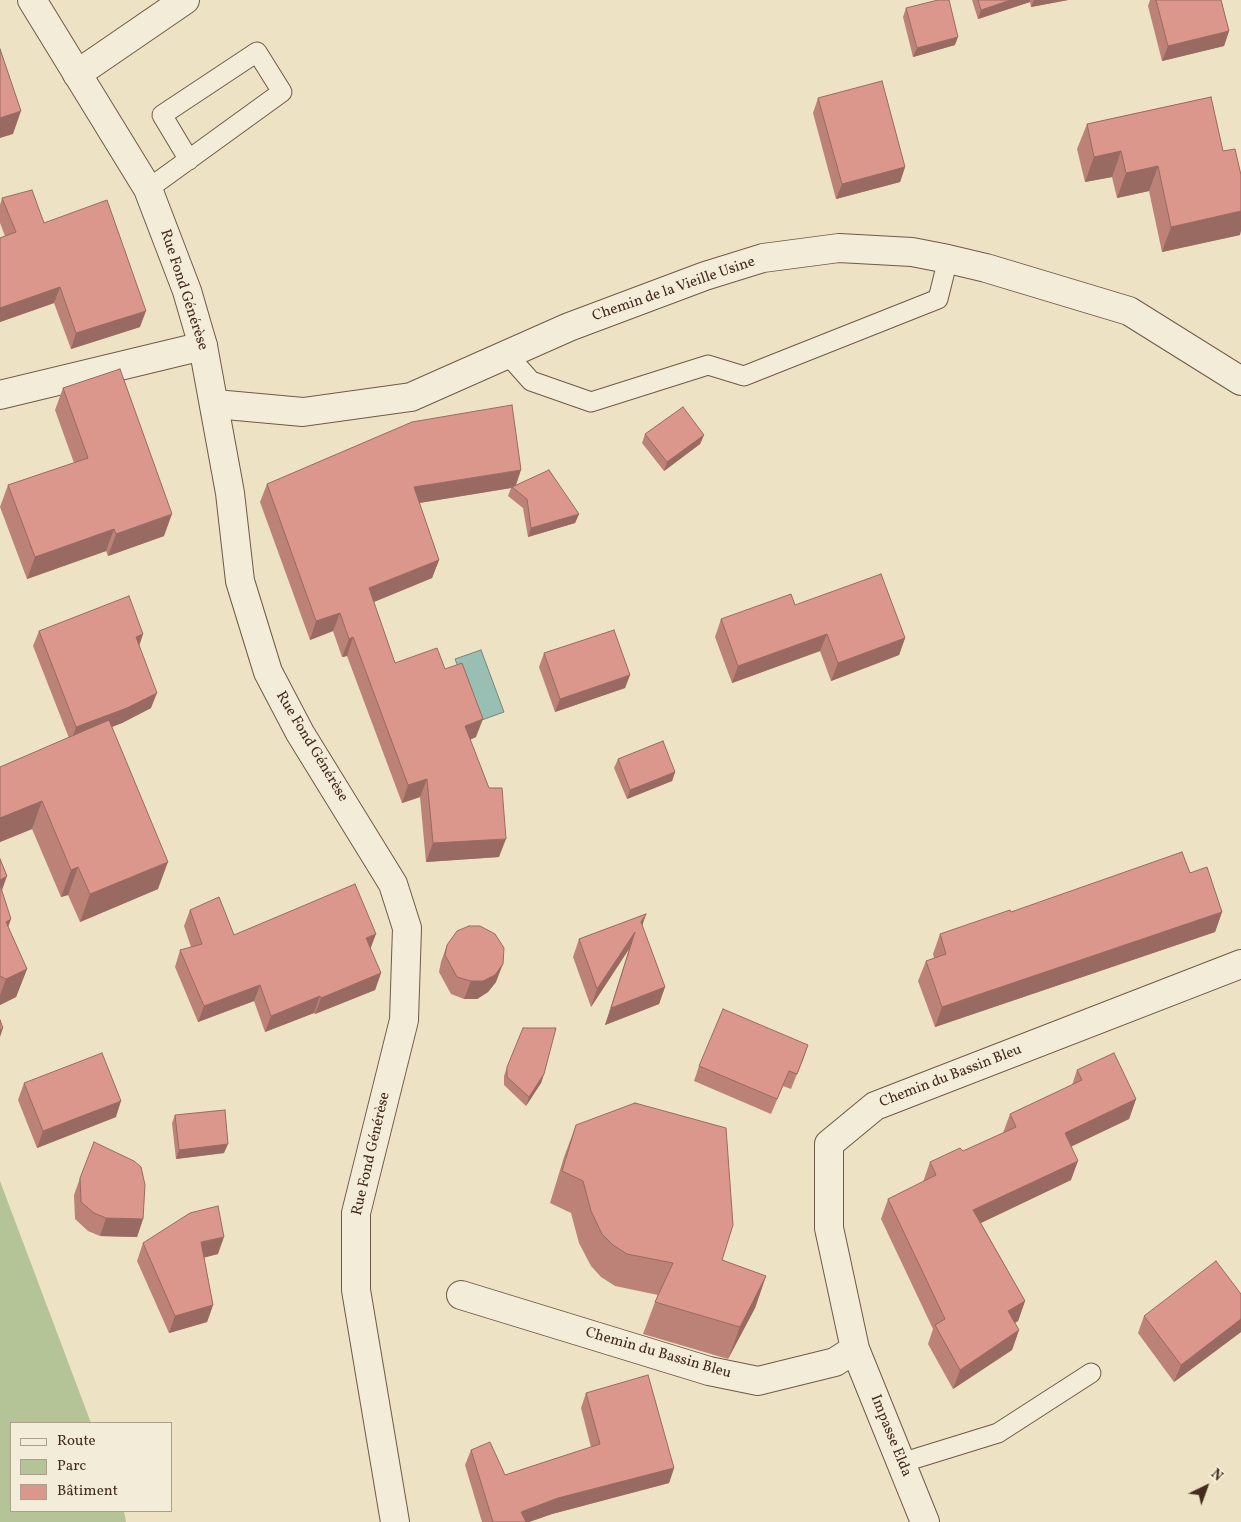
<!DOCTYPE html>
<html>
<head>
<meta charset="utf-8">
<style>
  body { margin:0 }
  #map { position:relative; width:1241px; height:1522px; overflow:hidden; background:#ede2c3; font-family:Vollkorn,serif }
  canvas { display:block }
  .legend { position:absolute; left:10px; top:1422px; width:162px; height:90px; box-sizing:border-box; background:#f3ecd8; border:1px solid #ad9f8e; margin:0; padding:6px 9px; list-style:none; font-size:15px; color:#452c1e }
  .legend li { display:flex; align-items:center; gap:10px; height:25px }
  .legend b { width:25px; border:1px solid #ad9f8e }
  .north { position:absolute; left:1181px; top:1462px; width:50px; height:50px; -webkit-text-stroke:4px #f3ecd8; paint-order:stroke; rotate:42deg; font-size:14px; font-weight:700; line-height:20px; text-align:center; color:#452c1e }
  .north::after { content:''; display:block; margin:auto; width:18px; height:22px; background:#452c1e; clip-path:polygon(50% 0,100% 100%,50% 72%,0 100%) }
</style>
</head>
<body>
<div id="map">
<canvas width="1241" height="1522"></canvas>
<ul class="legend">
<li><b style="height:6px;background:#f3ecd8"></b>Route</li>
<li><b style="height:14px;background:#b5c496"></b>Parc</li>
<li><b style="height:14px;background:#db978b"></b>Bâtiment</li>
</ul>
<div class="north">N</div>
</div>
<script>
const ctx = document.querySelector('canvas').getContext('2d');
ctx.lineJoin = 'round';
function fill(path, color) {
  ctx.fillStyle = color;
  ctx.fill(path, 'evenodd');
}
function toPath(rows) {
  const path = new Path2D();
  for (const r of rows) {
    path.moveTo(r[0], r[1]);
    for (let i = 2; i < r.length; i += 2) path.lineTo(r[i], r[i + 1]);
  }
  return path;
}
function strokePath(path, color, width, dash) {
  ctx.strokeStyle = color;
  ctx.lineWidth = width;
  ctx.lineCap = dash ? 'butt' : 'round';
  ctx.setLineDash(dash || []);
  ctx.stroke(path);
}
function write(font, color, halo, rows, align = 'center') {
  ctx.font = font + ' Vollkorn,serif';
  ctx.lineWidth = 4;
  ctx.setLineDash([]);
  ctx.textBaseline = 'middle';
  ctx.strokeStyle = halo;
  ctx.fillStyle = color;
  for (const [text, x, y, turn = 0] of rows) {
    ctx.save();
    ctx.translate(x, y);
    ctx.rotate((+turn || 0) * Math.PI / 180);
    ctx.textAlign = isNaN(turn) ? turn : align;
    if (halo) ctx.strokeText(text, 0, 0);
    ctx.fillText(text, 0, 0);
    ctx.restore();
  }
}
fill(toPath([
  [0,1181,91,1423,11,1423,11,1511,124,1511,126,1522,0,1522]
]), '#b5c496');
const water = toPath([
  [481,650,504,712,479,721,455,659,481,650]
]);
fill(water, '#99beb4');
strokePath(water, '#778478', 1);
const service = toPath([
  [148,189,282,92,257,52,162,115,189,160],
  [507,354,531,381,591,402,708,365,744,376,938,299,948,259],
  [901,1463,998,1433,1091,1373]
]);
const minor = toPath([
  [77,74,185,0],
  [0,395,203,346],
  [215,404,303,412,411,397,569,327,705,276,763,258,839,248,912,252,948,259,986,268,1129,311,1241,381],
  [461,1295,709,1371,758,1381,835,1362,855,1349],
  [925,1522,855,1349,829,1228,829,1144,875,1106,1241,964]
]);
const tertiary = toPath([
  [32,0,148,189,187,291,203,346,230,493,240,581,268,672,300,733,393,884,407,928,404,1020,356,1213,356,1290,395,1522]
]);
strokePath(service, '#6f5a47', 21);
strokePath(minor, '#6f5a47', 30);
strokePath(tertiary, '#6f5a47', 30);
strokePath(service, '#f3ecd8', 19);
strokePath(minor, '#f3ecd8', 28);
strokePath(tertiary, '#f3ecd8', 28);
fill(toPath([
  [972,0,1068,0,1031,7,1030,2,978,19],
  [1150,0,1221,0,1229,31,1224,46,1162,61,1148,6],
  [906,8,955,45,913,57,903,17],
  [1211,97,1240,235,1162,252,1149,191,1117,198,1112,177,1085,182,1077,149,1087,124],
  [818,98,905,167,900,182,836,199,813,113],
  [2,198,44,223,140,327,71,349,54,303,0,322,0,238,5,236,0,223,0,205],
  [63,388,164,536,108,556,106,551,27,579,0,507,8,485,74,463,55,410],
  [645,434,704,435,700,444,664,471,642,443],
  [267,484,516,485,579,514,575,523,528,537,523,508,508,496,511,488,419,503,439,560,432,578,373,602,395,663,445,669,476,737,470,740,499,857,426,862,420,797,402,803,347,656,342,657,333,631,310,640,260,502],
  [795,605,905,638,899,655,831,681,820,651,732,683,715,637,721,619],
  [39,631,143,634,139,646,151,708,122,723,112,727,158,889,80,922,68,895,61,897,32,829,0,842,0,767,69,738,33,646],
  [544,653,630,675,625,688,555,712,539,667],
  [618,759,675,772,672,781,627,799,614,768],
  [0,859,2,891,8,927,27,969,16,997,0,1005],
  [1190,873,1222,912,1215,932,935,1027,918,981,926,961,934,958,933,954,940,934,1011,912],
  [190,910,234,935,370,949,381,973,375,990,315,1014,314,1013,265,1032,254,1001,198,1022,175,967,180,950,191,947,184,926],
  [646,914,642,926,665,987,659,1004,605,1025,629,949,591,1007,573,957,579,939],
  [447,945,496,982,488,992,477,999,464,999,451,994,439,972,441,962],
  [808,1045,791,1089,783,1086,771,1114,694,1081,699,1066],
  [507,1067,544,1074,541,1083,526,1106,504,1085,504,1076],
  [1077,1070,1136,1099,1129,1119,1071,1146,1071,1180,981,1223,1025,1301,1018,1321,1015,1323,1019,1330,1012,1350,953,1389,928,1344,933,1329,881,1219,888,1199,923,1182,930,1162,963,1151,1003,1133,1010,1114,1072,1085],
  [24,1083,116,1117,37,1148,18,1100],
  [175,1115,224,1153,176,1159,172,1123],
  [576,1125,722,1260,766,1276,755,1308,728,1359,643,1334,655,1302,658,1295,615,1286,601,1277,591,1266,579,1243,571,1213,550,1203,564,1157],
  [80,1178,143,1219,137,1237,100,1236,88,1231,75,1219,74,1195],
  [143,1243,218,1254,204,1257,213,1305,207,1322,169,1333,137,1261],
  [1241,1294,1241,1332,1174,1382,1138,1333,1144,1316],
  [586,1393,674,1468,669,1483,552,1514,529,1522,482,1522,465,1465,471,1450,505,1475,591,1447,581,1408]
]), '#bc8278');
fill(toPath([
  [1011,0,1030,0,1030,2,978,19,981,10],
  [1034,0,1068,0,1031,7],
  [1229,31,1224,46,1162,61,1168,46],
  [958,37,955,45,913,57,917,48],
  [21,111,13,134,0,138,0,118],
  [1121,151,1112,177,1085,182,1094,157],
  [1158,166,1149,191,1117,198,1126,173],
  [905,167,900,182,836,199,842,184],
  [1241,211,1241,231,1240,235,1162,252,1171,227],
  [60,287,54,303,0,322,0,308],
  [146,311,140,327,71,349,76,333],
  [704,435,700,444,664,471,667,462],
  [521,470,515,488,512,487,511,488,407,505,414,487],
  [172,514,164,536,108,556,116,534],
  [579,514,575,523,528,537,531,528],
  [114,529,106,551,27,579,35,557],
  [439,560,432,578,362,607,369,588],
  [340,613,333,631,310,640,316,621],
  [143,634,138,649,136,637],
  [827,634,820,651,732,683,738,666],
  [353,637,347,656,342,657,349,639],
  [905,638,899,655,831,681,838,663],
  [630,675,625,688,555,712,560,699],
  [157,693,151,708,122,723,71,742,76,727],
  [483,719,476,737,459,744,465,726],
  [675,772,672,781,627,799,630,790],
  [427,779,420,797,402,803,408,785],
  [42,801,32,829,0,842,0,818],
  [506,839,499,857,426,862,433,843],
  [168,862,158,889,80,922,90,894],
  [78,867,68,895,61,897,71,870],
  [7,876,0,896,0,880],
  [1222,912,1215,932,935,1027,942,1007],
  [646,914,640,932,641,922],
  [11,919,1,947,6,922],
  [635,932,629,949,591,1007,597,989],
  [376,934,370,950,366,938],
  [503,964,496,982,488,992,477,999,464,999,471,981],
  [27,969,16,997,0,1005,0,995,6,979],
  [381,973,375,990,315,1014,321,998],
  [260,985,254,1001,198,1022,204,1006],
  [665,987,659,1004,605,1025,611,1008],
  [320,996,314,1013,265,1032,271,1016],
  [3,1028,0,1037,0,1030],
  [808,1045,803,1060,791,1089,797,1074],
  [544,1074,541,1083,526,1106,529,1097],
  [1136,1099,1129,1119,1058,1153,1065,1133],
  [121,1101,116,1117,37,1148,43,1131],
  [228,1144,224,1153,176,1159,179,1150],
  [1078,1161,1071,1180,966,1230,973,1210],
  [106,1218,143,1219,137,1237,100,1236],
  [224,1237,218,1254,195,1260,201,1242],
  [766,1276,755,1308,728,1359,740,1327],
  [1025,1301,1018,1321,1001,1330,1008,1311],
  [213,1305,207,1322,169,1333,175,1316],
  [1241,1319,1241,1332,1174,1382,1181,1365],
  [1019,1330,1012,1350,953,1389,960,1370],
  [674,1468,669,1483,552,1514,529,1522,517,1522,521,1512,558,1498]
]), '#996a61');
const building = toPath([
  [938,0,949,0,958,37,917,48,906,8,938,0],
  [978,0,1011,0,981,10,978,0],
  [1156,0,1221,0,1229,31,1168,46,1156,0],
  [0,49,21,111,0,118,0,49],
  [882,81,905,167,842,184,818,98,882,81],
  [1211,97,1223,151,1235,149,1241,175,1241,211,1171,227,1158,166,1126,173,1121,151,1094,157,1087,124,1211,97],
  [32,190,44,223,107,200,146,311,76,333,60,287,0,308,0,238,16,232,2,198,32,190],
  [120,369,172,514,116,534,114,529,35,557,8,485,88,458,63,388,120,369],
  [512,405,521,470,414,487,439,560,369,588,395,663,437,648,445,669,462,663,483,719,465,726,489,788,502,788,506,839,433,843,427,779,408,785,353,637,349,639,340,613,316,621,267,484,412,422,512,405],
  [683,407,704,435,667,462,645,434,683,407],
  [549,470,579,514,531,528,527,499,512,487,549,470],
  [881,574,905,638,838,663,827,634,738,666,721,619,791,594,795,605,881,574],
  [129,596,143,634,136,637,157,693,127,708,76,727,39,631,129,596],
  [614,630,630,675,560,699,544,653,614,630],
  [109,720,168,862,90,894,78,867,71,870,42,801,0,818,0,767,109,720],
  [663,741,675,772,630,790,618,759,663,741],
  [1182,852,1190,873,1207,867,1222,912,942,1007,926,961,946,954,940,934,1010,910,1011,912,1182,852],
  [0,859,7,876,0,880,0,859],
  [355,884,376,934,366,938,381,973,321,998,320,996,271,1016,260,985,204,1006,180,950,202,944,190,910,219,897,234,935,355,884],
  [0,885,11,919,6,922,27,969,6,979,0,976,0,885],
  [646,914,641,922,665,987,611,1008,635,932,597,989,579,939,646,914],
  [469,926,480,926,495,934,504,948,503,964,495,975,483,981,471,981,457,977,445,955,447,945,457,931,469,926],
  [723,1009,808,1045,797,1074,789,1071,777,1099,699,1066,723,1009],
  [0,1020,3,1028,0,1030,0,1020],
  [523,1028,556,1028,544,1074,529,1097,507,1077,507,1067,523,1028],
  [102,1053,121,1101,43,1131,24,1083,102,1053],
  [1114,1053,1136,1099,1065,1133,1078,1161,973,1210,1025,1301,1008,1311,1019,1330,960,1370,935,1325,945,1319,888,1199,936,1175,930,1162,960,1148,963,1151,1016,1127,1010,1114,1082,1080,1077,1070,1114,1053],
  [635,1103,726,1128,733,1225,722,1260,766,1276,740,1327,655,1302,673,1263,627,1254,613,1245,602,1234,591,1211,583,1181,562,1171,576,1125,635,1103],
  [225,1110,228,1144,179,1150,175,1115,225,1110],
  [94,1142,134,1161,141,1167,145,1185,143,1219,106,1218,94,1213,81,1202,80,1178,94,1142],
  [218,1206,224,1237,201,1242,213,1305,175,1316,143,1243,190,1213,218,1206],
  [1216,1261,1241,1294,1241,1319,1181,1365,1144,1316,1216,1261],
  [648,1375,674,1468,558,1498,521,1512,526,1522,492,1522,493,1522,471,1450,490,1442,505,1475,600,1444,586,1393,648,1375]
]);
fill(building, '#db978b');
strokePath(building, '#996a61', 1);
write('15px', '#452c1e', '#f3ecd8', [
  ["Rue Fond Générèse",183,290,72],
  ["Chemin de la Vieille Usine",674,290,-19],
  ["Rue Fond Générèse",311,747,59],
  ["Chemin du Bassin Bleu",951,1077,-21],
  ["Rue Fond Générèse",372,1154,-77],
  ["Chemin du Bassin Bleu",658,1354,16],
  ["Impasse Elda",890,1436,68]
]);
</script>
</body>
</html>
